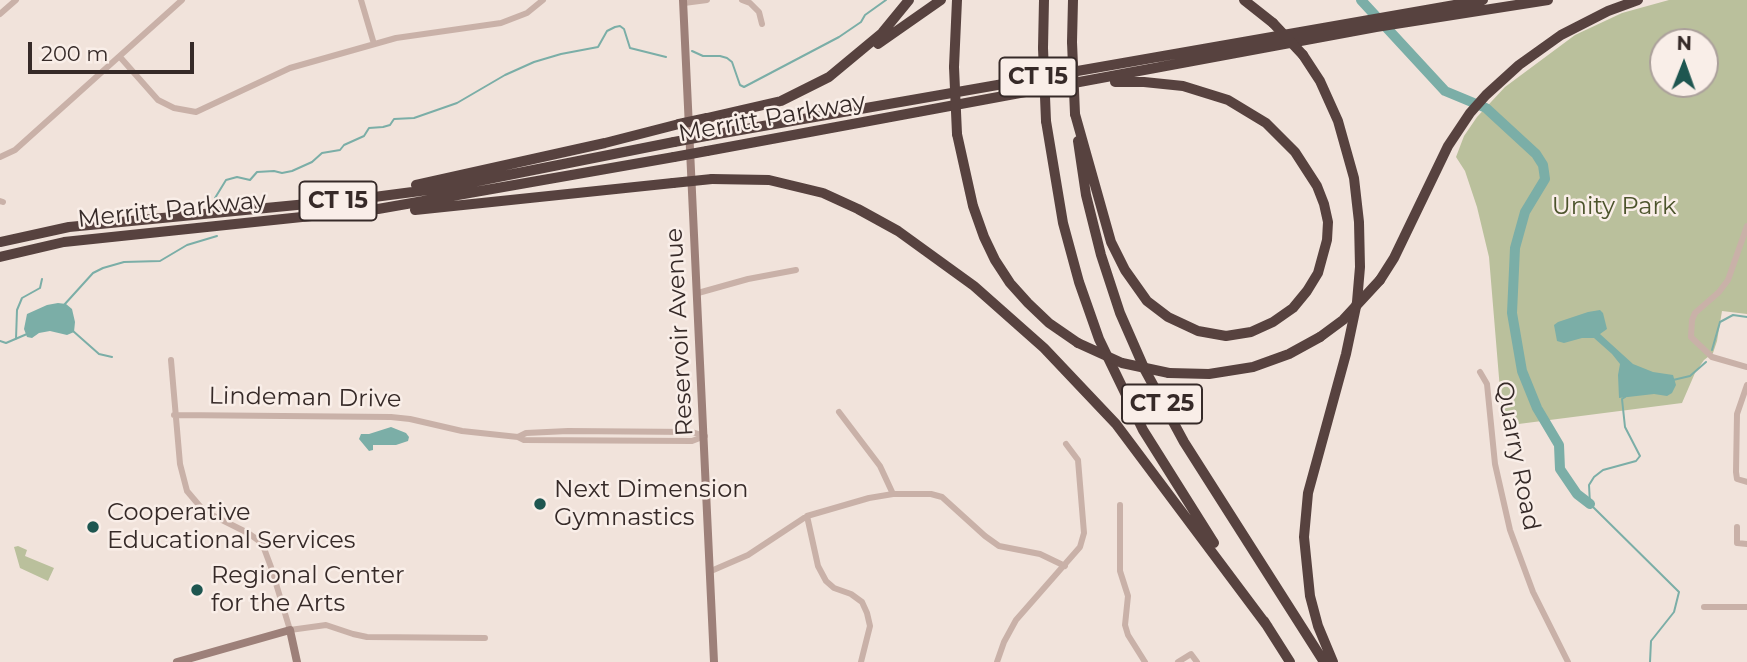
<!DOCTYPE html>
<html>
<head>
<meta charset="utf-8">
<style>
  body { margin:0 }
  #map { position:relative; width:1747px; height:662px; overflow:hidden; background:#f1e3db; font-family:Montserrat,sans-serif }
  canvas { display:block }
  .north { position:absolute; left:1649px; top:28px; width:70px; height:70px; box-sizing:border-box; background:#f9eee8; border:2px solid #aba09b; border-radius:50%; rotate:1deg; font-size:19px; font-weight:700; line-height:28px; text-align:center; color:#362a28 }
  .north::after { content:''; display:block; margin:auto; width:24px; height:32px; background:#1e5650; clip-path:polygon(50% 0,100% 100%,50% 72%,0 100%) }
  .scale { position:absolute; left:28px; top:42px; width:166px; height:32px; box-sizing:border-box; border:4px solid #362a28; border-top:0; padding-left:9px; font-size:21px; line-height:24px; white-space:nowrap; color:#362a28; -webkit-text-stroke:5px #f9eee8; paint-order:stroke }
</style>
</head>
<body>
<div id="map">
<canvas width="1747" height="662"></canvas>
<div class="north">N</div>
<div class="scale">200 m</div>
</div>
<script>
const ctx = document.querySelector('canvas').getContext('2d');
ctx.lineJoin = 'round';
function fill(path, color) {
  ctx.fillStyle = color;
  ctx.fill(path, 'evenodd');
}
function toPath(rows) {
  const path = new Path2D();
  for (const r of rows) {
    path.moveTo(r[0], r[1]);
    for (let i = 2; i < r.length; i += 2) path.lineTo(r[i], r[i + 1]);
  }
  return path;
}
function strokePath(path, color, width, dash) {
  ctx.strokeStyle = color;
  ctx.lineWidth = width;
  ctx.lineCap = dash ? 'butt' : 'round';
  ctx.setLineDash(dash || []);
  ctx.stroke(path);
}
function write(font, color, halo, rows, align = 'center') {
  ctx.font = font + ' Montserrat,sans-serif';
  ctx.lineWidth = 5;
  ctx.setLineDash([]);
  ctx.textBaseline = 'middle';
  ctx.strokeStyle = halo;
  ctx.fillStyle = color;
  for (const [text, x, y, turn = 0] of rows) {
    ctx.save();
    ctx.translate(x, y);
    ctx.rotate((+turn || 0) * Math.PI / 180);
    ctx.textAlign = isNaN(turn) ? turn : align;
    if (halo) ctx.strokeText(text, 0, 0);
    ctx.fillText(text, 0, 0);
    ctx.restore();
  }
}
fill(toPath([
  [1669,0,1747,0,1747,314,1722,311,1717,341,1713,353,1704,360,1695,373,1682,403,1503,426,1489,257,1477,207,1465,171,1456,157,1464,136,1477,117,1505,87,1575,35,1622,13],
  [1663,42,1705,42,1705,84,1663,84],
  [18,546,27,550,25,556,54,568,48,581,20,568,14,547]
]), '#bac09c');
fill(toPath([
  [58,303,66,304,72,309,75,322,74,332,67,335,50,331,39,333,32,338,27,337,24,329,27,314,47,305],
  [1600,310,1603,313,1607,329,1600,334,1633,364,1653,372,1673,375,1676,385,1672,393,1667,396,1654,394,1619,398,1618,375,1620,364,1612,354,1594,338,1582,338,1564,343,1557,341,1554,325,1558,322,1588,312],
  [391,427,406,433,409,437,408,441,396,445,373,445,373,450,369,451,359,439,361,434,369,434]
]), '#7baea7');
strokePath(toPath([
  [692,51,703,56,720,56,727,58,732,62,740,85,744,87,839,37,861,22,865,15,886,0],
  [215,198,226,180,237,177,250,180,257,172,274,171,282,173,292,171,312,162,322,153,340,150,344,145,364,136,369,128,383,127,390,125,394,119,414,118,457,103,505,75,534,62,561,54,598,47,607,31,615,27,620,26,624,29,630,48,666,57],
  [64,305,93,273,103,268,124,262,160,261,187,245,217,236],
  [73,331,99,354,112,357],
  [16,339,17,310,22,298,40,288,42,279],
  [0,341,6,343,27,334],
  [1712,350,1720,322,1733,315,1747,317],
  [1673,380,1690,376,1706,362],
  [1625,397,1622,399,1625,427,1640,456,1636,461,1603,470,1594,477,1589,485,1590,504,1679,592,1674,612,1651,641,1650,662]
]), '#7baea7', 2);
strokePath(toPath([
  [1361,0,1445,91,1486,108,1536,154,1543,165,1545,179,1525,212,1515,248,1512,313,1522,371,1537,408,1559,445,1560,469,1577,494,1590,504]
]), '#7baea7', 10);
strokePath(toPath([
  [361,0,374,44],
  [742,0,750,3,759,12,762,24],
  [684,3,707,0],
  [0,14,16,0],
  [120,57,158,100,174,108,196,112,290,68,396,38,501,23,527,13,543,0],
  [0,157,15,150,182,0],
  [0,201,3,202],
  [1747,226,1728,280,1719,292,1695,313,1692,320,1691,337,1712,357,1747,367],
  [698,293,748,279,796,270],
  [171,360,180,464,187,491,204,511,248,533,262,543,271,567,290,630,326,625,353,634,367,637,485,638],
  [1480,372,1487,384,1495,464,1510,530,1533,592,1568,662],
  [1747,385,1737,414,1736,472,1737,479,1747,482],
  [839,412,880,466,893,494],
  [174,415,391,417,410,419,462,431,518,437,524,440,692,441,705,436],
  [518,437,526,433,568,431,692,432,705,436],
  [1120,505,1120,571,1128,596,1125,625,1128,635,1145,662],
  [807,516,818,566,826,581,834,588,851,594,862,602,867,613,870,626,861,662],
  [1737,527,1737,543,1747,544],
  [711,571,748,555,807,516,869,498,893,494,931,494,942,497,985,536,999,546,1040,554,1065,566],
  [1704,607,1747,607],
  [997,662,1004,642,1016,620,1080,547,1084,533,1078,460,1066,444],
  [1178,662,1191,654,1197,662]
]), '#c9b1a8', 6);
strokePath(toPath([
  [683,0,714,662],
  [177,662,290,630,297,662]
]), '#9d8079', 8);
strokePath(toPath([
  [1244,0,1273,23],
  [1072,42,1073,0],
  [878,44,941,0],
  [1043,48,1044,0],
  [1303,55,1320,81,1338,121,1354,178,1359,222,1360,267,1357,302,1346,354,1308,493,1304,537,1310,596,1318,626,1333,662],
  [954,67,957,0],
  [1075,114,1111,242,1125,270,1147,301,1168,317,1198,331,1226,336,1251,332,1273,322,1293,308,1307,291,1318,273,1327,240,1328,222,1324,204,1317,186,1295,152,1266,123,1228,100,1183,86,1144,82,1115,82],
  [707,118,781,101,829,77,882,33,909,0],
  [1046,121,1063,223,1079,282,1099,339,1143,430,1214,543],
  [957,134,973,206,984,237,995,260,1010,283,1028,303,1049,323,1078,343],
  [706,136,1483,0],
  [1078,141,1086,195,1101,255,1120,313,1145,370,1184,442,1324,662],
  [707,151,1376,27,1548,0],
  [712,179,769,180,823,193,858,209,898,231,974,286,1044,348,1116,424,1268,627],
  [416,185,605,143,679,124],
  [415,210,673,183],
  [0,242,69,227,359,199,443,188,674,142],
  [0,257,64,242,378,209,674,157],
  [1380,280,1394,258,1448,146,1470,113,1486,95,1519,65,1561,35,1608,11,1638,0],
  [1169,373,1209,374,1253,367,1289,354,1320,337],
  [1264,621,1290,662]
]), '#57423f', 10);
strokePath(toPath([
  [1273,23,1303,55],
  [1072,42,1075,114],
  [1043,48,1046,121],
  [954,67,957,134],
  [679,124,707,118],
  [674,142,706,136],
  [674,157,707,151],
  [673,183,712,179],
  [1320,337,1343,320,1380,280],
  [1078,343,1122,363,1169,373]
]), '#57423f', 10);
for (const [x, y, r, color] of [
  [540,504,7,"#1e5650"],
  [93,527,7,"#1e5650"],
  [197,590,7,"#1e5650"]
]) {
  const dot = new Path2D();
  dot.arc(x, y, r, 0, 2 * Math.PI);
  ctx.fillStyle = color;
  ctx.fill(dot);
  strokePath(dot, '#f9eee8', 2.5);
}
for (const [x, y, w] of [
  [1038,77,77],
  [338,201,77],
  [1162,404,80]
]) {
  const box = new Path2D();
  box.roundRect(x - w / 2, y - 19.5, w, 39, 5);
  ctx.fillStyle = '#f9eee8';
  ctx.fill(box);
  strokePath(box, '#362a28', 2);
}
write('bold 23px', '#362a28', null, [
  ["CT 15",1038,77],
  ["CT 15",338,201],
  ["CT 25",1162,404]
]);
write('24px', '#362a28', '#f9eee8', [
  ["Merritt Parkway",772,118,-10],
  ["Merritt Parkway",172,210,-6],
  ["Reservoir Avenue",680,332,-93],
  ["Lindeman Drive",305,398,1],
  ["Quarry Road",1517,456,79]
]);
write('24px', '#4c542c', '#f9eee8', [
  ["Unity Park",1614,207]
]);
write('24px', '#362a28', '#f9eee8', [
  ["Next Dimension",554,490],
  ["Gymnastics",554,518],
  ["Cooperative",107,513],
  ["Educational Services",107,541],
  ["Regional Center",211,576],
  ["for the Arts",211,604]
], 'left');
</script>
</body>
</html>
